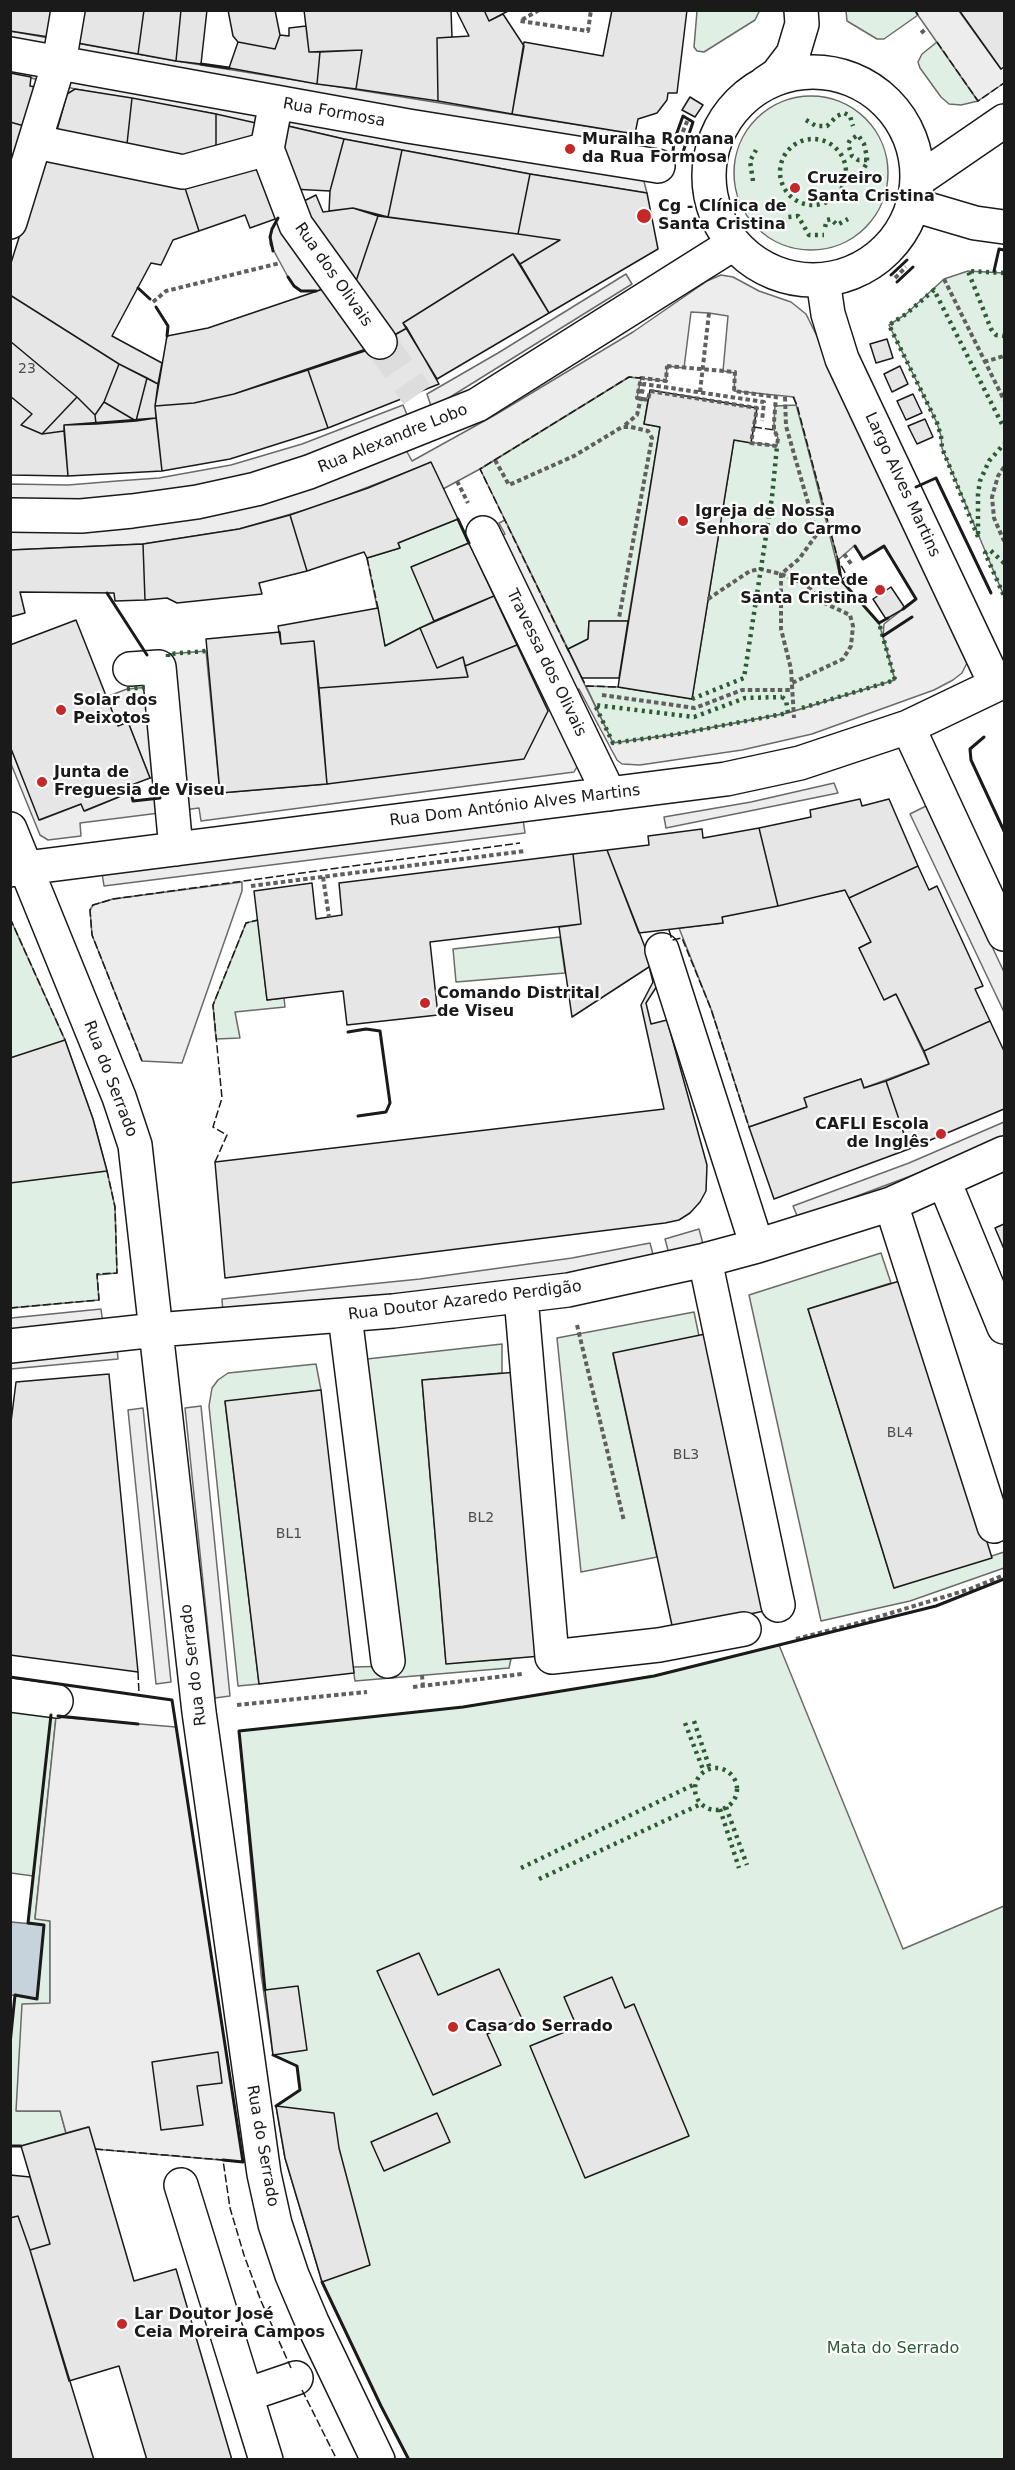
<!DOCTYPE html>
<html>
<head>
<meta charset="utf-8">
<style>
  body { margin:0 }
  #map { position:relative; width:1015px; height:2470px; overflow:hidden; background:#fff; font-family:"DejaVu Sans",sans-serif }
  canvas { display:block }
  .frame { position:absolute; inset:0; border:12px solid #1a1a1a; pointer-events:none }
</style>
</head>
<body>
<div id="map">
<canvas width="1015" height="2470"></canvas>
<div class="frame"></div>
</div>
<script>
const ctx = document.querySelector('canvas').getContext('2d');
ctx.lineJoin = 'round';
function fill(path, color) {
  ctx.fillStyle = color;
  ctx.fill(path, 'evenodd');
}
function toPath(rows) {
  const path = new Path2D();
  for (const r of rows) {
    if (r.length === 3) {
      path.moveTo(r[0] + r[2], r[1]);
      path.arc(r[0], r[1], r[2], 0, 2 * Math.PI);
      continue;
    }
    path.moveTo(r[0], r[1]);
    for (let i = 2; i < r.length; i += 2) path.lineTo(r[i], r[i + 1]);
  }
  return path;
}
function strokePath(path, color, width, dash) {
  ctx.strokeStyle = color;
  ctx.lineWidth = width;
  ctx.lineCap = dash ? 'butt' : 'round';
  ctx.setLineDash(dash || []);
  ctx.stroke(path);
}
function write(font, color, halo, rows, align = 'center') {
  ctx.font = font + ' "DejaVu Sans",sans-serif';
  ctx.lineWidth = 4.5;
  ctx.setLineDash([]);
  ctx.textBaseline = 'middle';
  ctx.strokeStyle = halo;
  ctx.fillStyle = color;
  for (const [text, x, y, turn = 0] of rows) {
    ctx.save();
    ctx.translate(x, y);
    ctx.rotate((+turn || 0) * Math.PI / 180);
    ctx.textAlign = isNaN(turn) ? turn : align;
    if (halo) ctx.strokeText(text, 0, 0);
    ctx.fillText(text, 0, 0);
    ctx.restore();
  }
}
const green = toPath([
  [697,11,759,10,759,12,755,20,704,52,697,51,694,47,697,11],
  [846,11,915,11,918,15,884,39,877,39,847,21,846,11],
  [937,42,978,101,961,105,949,104,941,97,920,68,918,62,922,54,937,42],
  [811,173,77],
  [968,271,1004,273,1004,596,942,448,941,436,937,423,889,325,906,314,944,279,968,271],
  [629,377,641,378,637,398,648,400,644,424,660,427,628,621,589,621,588,639,568,649,480,469,629,377],
  [797,405,841,580,879,623,895,680,788,713,678,734,613,743,586,686,618,687,692,699,734,440,777,446,778,438,774,430,774,422,775,406,797,405],
  [458,519,469,543,412,567,434,621,385,646,367,558,400,548,398,543,458,519],
  [10,918,65,1040,93,1119,107,1171,115,1207,117,1273,97,1275,99,1300,11,1308,10,918],
  [258,920,267,1000,284,998,285,1007,235,1012,240,1038,216,1039,213,1005,246,923,258,920],
  [560,937,565,973,456,982,453,949,560,937],
  [881,1253,891,1283,808,1309,894,1588,1004,1552,1004,1568,910,1601,821,1621,749,1295,881,1253],
  [694,1312,699,1336,613,1354,657,1557,581,1572,557,1338,694,1312],
  [502,1344,502,1373,422,1380,446,1663,511,1659,509,1668,355,1681,353,1667,393,1666,367,1359,502,1344],
  [316,1364,321,1390,225,1402,259,1684,238,1686,209,1406,212,1388,218,1380,228,1373,316,1364],
  [779,1645,903,1949,1004,1906,1004,2459,409,2459,381,2406,322,2282,285,2158,276,2106,300,2090,297,2066,273,2055,261,1974,239,1731,463,1707,654,1676,779,1645],
  [11,1711,56,1717,35,1918,50,1921,50,2004,17,2111,60,2111,66,2133,21,2146,10,2146,10,2041,15,1995,37,1998,43,1925,28,1923,33,1876,11,1873,11,1711]
]);
fill(green, '#e0efe3');
strokePath(green, '#6a6a6a', 1.5);
const parking = toPath([
  [915,11,959,11,1001,69,1004,67,1004,83,978,101,915,11],
  [10,31,176,61,635,134,636,151,647,193,530,174,344,139,288,126,282,160,326,288,316,291,301,291,294,286,288,277,270,244,272,229,278,218,216,114,75,89,11,73,10,31],
  [626,274,632,284,447,399,431,406,427,394,498,353,626,274],
  [721,275,733,277,759,291,791,302,806,314,854,411,969,659,962,673,953,680,934,690,812,734,742,750,640,765,622,764,617,760,579,689,570,692,496,539,505,534,499,523,505,520,613,743,678,734,788,713,895,680,883,636,884,624,916,599,884,547,863,559,854,546,838,560,794,397,734,391,735,373,723,371,728,316,709,313,691,312,684,368,667,366,666,381,629,377,480,469,443,489,415,469,319,506,239,529,143,544,11,550,11,529,406,450,412,461,495,415,633,332,707,281,721,275],
  [403,405,408,417,309,456,249,476,183,489,117,497,70,500,11,499,11,484,68,485,117,481,159,478,231,465,302,444,403,405],
  [471,530,578,765,574,772,201,821,199,808,80,823,81,836,48,840,40,835,11,764,10,746,40,820,81,804,85,811,131,792,133,801,160,798,157,777,150,778,128,722,118,726,106,697,127,689,150,687,168,654,206,651,220,793,327,784,548,711,465,534,471,530],
  [834,783,838,793,666,828,664,817,751,802,834,783],
  [926,806,1004,972,1004,1012,910,814,926,806],
  [523,819,525,833,104,886,102,873,523,819],
  [242,882,242,891,182,1063,142,1061,92,935,90,910,93,905,113,899,242,882],
  [845,890,871,942,859,948,884,999,896,994,929,1064,864,1088,861,1079,805,1098,807,1107,749,1127,711,1009,679,928,723,923,722,917,845,890],
  [1004,1122,1004,1136,916,1174,798,1218,793,1206,909,1163,1004,1122],
  [699,1229,703,1244,669,1254,665,1239,699,1229],
  [650,1243,654,1258,575,1274,223,1314,222,1299,420,1279,572,1258,650,1243],
  [101,1309,103,1324,11,1332,11,1318,101,1309],
  [117,1348,118,1359,11,1369,11,1357,117,1348],
  [201,1406,230,1696,215,1698,185,1408,201,1406],
  [143,1408,171,1682,156,1684,128,1410,143,1408],
  [56,1717,176,1727,243,2162,95,2149,88,2127,66,2133,60,2111,16,2111,22,2004,50,2003,50,1921,35,1919,56,1717]
]);
fill(parking, '#ededed');
strokePath(parking, '#6a6a6a', 1.5);
const water = toPath([
  [11,1922,44,1925,37,1999,11,1995,11,1922]
]);
fill(water, '#c6d2dc');
strokePath(water, '#6a6a6a', 1.5);
const building = toPath([
  [10,10,59,10,55,38,10,31,10,10],
  [76,10,144,10,138,54,72,42,76,10],
  [144,10,181,10,176,61,138,54,144,10],
  [181,10,207,10,201,64,176,61,181,10],
  [228,10,275,10,280,35,275,49,238,42,233,36,228,10],
  [304,10,451,10,452,37,437,38,438,101,356,89,362,50,309,52,304,10],
  [456,10,484,10,489,21,503,14,524,46,512,114,438,101,437,38,469,36,456,10],
  [484,10,510,10,489,21,484,10],
  [612,10,687,10,677,93,668,93,667,100,657,113,638,119,635,134,512,114,524,42,603,56,612,10],
  [959,10,1004,10,1004,67,1001,69,959,10],
  [306,26,309,52,320,52,317,84,229,68,238,42,275,49,280,35,289,36,289,28,306,26],
  [362,50,356,89,317,84,320,52,362,50],
  [10,73,31,77,30,86,35,87,24,126,10,122,10,73],
  [75,89,132,98,126,153,54,141,67,94,75,89],
  [690,97,703,105,695,117,682,110,690,97],
  [132,98,216,114,216,153,175,160,126,153,132,98],
  [216,114,256,123,260,142,216,153,216,114],
  [10,122,24,126,10,170,10,122],
  [288,126,344,139,330,191,292,189,282,160,288,126],
  [344,139,402,150,388,217,353,208,329,211,330,191,344,139],
  [402,150,530,174,518,234,388,217,402,150],
  [46,152,184,185,199,231,173,240,161,265,151,263,112,336,162,363,158,384,119,364,10,295,10,266,46,152],
  [261,159,278,218,250,228,245,215,199,231,184,185,261,159],
  [530,174,647,193,658,249,549,313,520,264,560,240,518,234,530,174],
  [316,195,323,212,353,208,378,216,353,290,296,205,316,195],
  [378,216,518,234,560,240,520,264,513,254,403,323,407,328,391,337,353,290,378,216],
  [513,254,549,313,437,379,403,323,513,254],
  [326,288,372,347,234,394,194,403,155,406,167,336,208,328,326,288],
  [10,295,119,364,104,402,95,415,77,397,10,341,10,295],
  [407,328,439,384,328,428,308,370,365,351,407,328],
  [887,339,893,358,876,363,870,344,887,339],
  [10,341,77,397,42,434,21,425,32,414,10,396,10,341],
  [119,364,147,378,136,421,104,402,119,364],
  [900,366,908,384,892,392,884,374,900,366],
  [308,370,328,428,230,459,162,471,155,406,194,403,234,394,308,370],
  [147,378,158,384,155,406,156,418,136,421,147,378],
  [650,390,757,408,751,443,734,440,692,699,618,687,660,427,644,424,650,390],
  [913,394,922,413,906,420,897,401,913,394],
  [10,396,32,414,21,425,42,434,64,431,68,476,10,475,10,396],
  [77,397,95,415,96,424,64,425,64,431,42,434,77,397],
  [104,402,136,421,96,424,95,415,104,402],
  [156,418,162,471,68,476,64,425,156,418],
  [925,419,933,437,917,444,908,426,925,419],
  [431,462,458,519,398,543,400,548,367,558,364,552,307,571,290,515,368,488,431,462],
  [290,515,307,571,259,583,262,594,177,603,167,598,145,600,143,544,239,529,290,515],
  [469,543,494,596,434,621,411,567,469,543],
  [143,544,145,600,115,601,114,593,20,592,25,613,10,617,10,550,143,544],
  [891,587,905,608,886,619,873,599,891,587],
  [494,596,517,645,465,666,463,657,437,668,420,628,494,596],
  [378,608,385,646,420,628,437,668,463,657,468,677,319,688,314,641,281,644,278,626,378,608],
  [76,620,118,726,128,722,150,778,129,786,131,792,84,811,81,804,39,820,10,746,10,645,76,620],
  [589,621,628,621,619,678,582,678,568,649,588,639,589,621],
  [280,632,281,644,314,641,327,784,220,793,206,639,280,632],
  [517,645,548,711,524,759,327,784,319,688,468,677,465,666,517,645],
  [860,799,862,806,889,799,918,866,849,898,845,890,778,906,759,828,811,817,810,810,860,799],
  [759,828,778,906,722,917,723,923,639,933,607,850,649,845,648,836,702,829,703,838,759,828],
  [607,850,652,965,572,1017,559,927,581,924,573,854,607,850],
  [573,854,581,924,430,942,438,1015,347,1025,343,991,267,1000,254,891,312,883,316,919,342,915,339,883,573,854],
  [918,866,929,890,937,886,983,986,975,989,990,1021,924,1051,896,994,884,1000,859,948,871,942,849,898,918,866],
  [652,965,657,986,646,1003,651,1024,667,1020,707,1165,706,1191,700,1202,690,1213,679,1220,665,1223,225,1278,215,1162,664,1109,641,1005,653,982,649,966,652,965],
  [990,1021,1004,1051,1004,1109,909,1149,886,1081,929,1064,924,1051,990,1021],
  [65,1040,93,1119,107,1171,10,1183,10,1058,65,1040],
  [861,1079,864,1088,886,1081,909,1149,774,1199,749,1127,807,1107,804,1098,861,1079],
  [1004,1224,1004,1249,995,1228,1004,1224],
  [906,1279,992,1558,894,1588,808,1309,906,1279],
  [710,1333,769,1610,673,1630,613,1353,710,1333],
  [517,1372,541,1656,446,1664,422,1380,517,1372],
  [109,1374,138,1672,10,1655,10,1430,16,1382,109,1374],
  [321,1390,354,1673,259,1684,225,1401,321,1390],
  [419,1953,438,1995,499,1969,522,2019,487,2034,501,2065,433,2095,377,1971,419,1953],
  [612,1977,625,2008,634,2004,689,2136,585,2178,530,2046,577,2027,564,1997,612,1977],
  [298,1986,307,2050,273,2055,265,1990,298,1986],
  [218,2052,222,2083,197,2086,203,2125,161,2130,152,2062,218,2052],
  [276,2106,334,2113,339,2148,370,2265,322,2282,285,2158,276,2106],
  [437,2113,450,2142,384,2171,371,2142,437,2113],
  [89,2127,134,2281,176,2269,232,2460,147,2460,119,2366,69,2381,30,2250,50,2244,21,2146,89,2127],
  [10,2175,30,2177,50,2244,30,2250,18,2216,10,2218,10,2175],
  [18,2216,30,2250,94,2460,10,2460,10,2218,18,2216]
]);
fill(building, '#e6e6e6');
strokePath(building, '#1a1a1a', 1.5);
strokePath(toPath([
  [380,342,417,395]
]), '#ddd', 33, [33, 16]);
const minor = toPath([
  [10,54,408,126,658,166],
  [276,102,267,149,296,225,380,342],
  [36,142,183,172,267,149],
  [918,180,1004,121],
  [10,222,59,63,68,10],
  [823,280,828,314,842,359,996,685],
  [483,533,609,794],
  [130,669,159,667,176,849],
  [908,727,1004,934],
  [10,829,119,1097,135,1145,199,1712,264,2174,275,2224,292,2275,312,2322,378,2460],
  [10,870,726,779,800,763,908,727,1004,681],
  [662,950,757,1246],
  [944,1181,1004,1327],
  [891,1204,994,1526,1004,1521],
  [705,1260,778,1605],
  [521,1297,552,1657,659,1645,744,1629],
  [345,1316,388,1661],
  [10,1346,156,1330,393,1311,568,1290,705,1260,757,1246,891,1204,1004,1153],
  [10,1695,56,1701],
  [181,2185,246,2395,296,2378],
  [246,2395,266,2460]
]);
const major = toPath([
  [813,176,104],
  [765,83,777,75,793,54,802,24,801,10],
  [914,205,975,223,1004,227],
  [10,515,81,516,132,511,197,502,256,489,309,472,477,405,733,244]
]);
strokePath(minor, '#1a1a1a', 36);
strokePath(major, '#1a1a1a', 36);
strokePath(toPath([
  [539,10,520,21,588,31,591,10],
  [921,33,927,28],
  [680,139,688,119],
  [895,278,906,267],
  [944,279,1004,400],
  [153,302,166,291,280,263],
  [984,362,1004,356],
  [667,366,735,372,734,391,776,397,774,422,774,430,778,438,777,446,751,443,757,408,650,391,648,400,637,398,641,378,666,381,667,366],
  [700,392,709,313],
  [785,397,786,426,817,534,799,559,781,574,781,629,791,669,794,718],
  [625,425,637,415,644,384,764,402,762,421],
  [495,460,509,485,574,456,622,427,631,427,648,431,652,438,619,618],
  [1004,467,998,476,992,497,994,518,1004,541],
  [457,481,468,503],
  [844,554,852,565],
  [708,599,750,571,760,569,781,574,807,585,820,601,850,615,853,626,851,646,843,659,792,683],
  [602,695,695,708,742,690,792,690],
  [323,877,329,917],
  [251,886,525,851],
  [577,1325,624,1521],
  [796,1639,858,1623,970,1589,1004,1575],
  [422,1675,423,1686],
  [413,1687,522,1674],
  [237,1705,367,1692]
]), '#5f5f5f', 4, [4.5, 3]);
strokePath(minor, '#fff', 33);
strokePath(major, '#fff', 33);
strokePath(toPath([
  [806,120,816,126,827,126,837,116,844,113,850,116,853,126],
  [813,172,33],
  [867,160,858,160,852,156,848,144,850,140,858,135,864,144,867,157,867,163,864,168,864,175,870,182],
  [753,181,750,161,756,150],
  [783,222,788,217,798,216,809,235,824,235],
  [825,227,827,220,831,219,837,225,848,219],
  [1004,273,968,271,991,329,996,335,1004,336],
  [978,534,978,494,980,481,989,461,1004,444],
  [978,537,942,448,941,436,937,423,889,325,906,314,934,290,1004,428],
  [1004,563,990,550,985,553,1004,596],
  [168,657,168,654,206,651],
  [127,689,148,687],
  [782,697,786,700,788,713,678,734,613,743,595,705,694,717,745,698,782,697],
  [692,699,744,678,772,497,777,446,776,446],
  [802,708,895,680,879,623],
  [694,1721,710,1769],
  [685,1723,704,1772],
  [716,1789,21],
  [726,1807,747,1865],
  [720,1809,739,1868],
  [521,1868,695,1784],
  [539,1879,701,1804]
]), '#2b5a34', 4.5, [3, 4.5]);
strokePath(toPath([
  [915,10,918,15],
  [937,42,978,101,1004,83],
  [793,397,797,405,838,560,847,576,841,580],
  [754,427,774,430],
  [367,558,378,608],
  [569,652,480,469,629,377,641,378],
  [581,676,586,686,618,687],
  [10,918,65,1040],
  [669,930,672,940,682,938,711,1009,749,1127],
  [142,1061,92,935,90,910,93,905,113,899,520,843],
  [215,1162,227,1135,213,1127,222,1098,213,1005,246,923,258,920],
  [10,1308,99,1300,97,1274,117,1273,115,1207,107,1171],
  [138,1672,139,1694],
  [95,2149,223,2160,230,2208,244,2255,261,2301,291,2368],
  [302,2390,337,2460]
]), '#1a1a1a', 1.5, [8, 3]);
strokePath(toPath([
  [201,64,229,68],
  [673,152,674,141,683,116,693,122,682,155],
  [273,251,270,237,272,229,278,218],
  [994,271,999,249,1004,250],
  [891,275,907,260],
  [288,277,294,286,301,291,316,291],
  [897,282,913,267],
  [138,288,150,299],
  [156,307,168,326,167,336],
  [916,487,936,478,991,593],
  [458,519,469,543],
  [855,546,863,559,884,546,916,599,903,609],
  [838,560,841,580,879,623,888,618],
  [107,593,147,655],
  [883,636,912,617],
  [984,737,970,749,971,760,1004,831],
  [131,792,133,801,160,798],
  [348,1032,366,1029,380,1031,390,1103,386,1112,358,1116],
  [10,1677,172,1700,243,2162,223,2160],
  [58,1716,138,1724],
  [265,1990,239,1731,463,1707,654,1676,936,1606,1004,1579],
  [10,2044,15,1995,37,1999,44,1925,28,1923,51,1715],
  [273,2055,297,2066,300,2090,276,2106],
  [10,2146,21,2146],
  [322,2282,381,2406,409,2460]
]), '#1a1a1a', 3);
for (const [x, y, r, color] of [
  [570,149,6,"#c62828"],
  [795,188,6,"#c62828"],
  [644,216,8,"#c62828"],
  [683,521,6,"#c62828"],
  [880,590,6,"#c62828"],
  [61,710,6,"#c62828"],
  [42,782,6,"#c62828"],
  [425,1003,6,"#c62828"],
  [941,1134,6,"#c62828"],
  [453,2027,6,"#c62828"],
  [122,2324,6,"#c62828"]
]) {
  const dot = new Path2D();
  dot.arc(x, y, r, 0, 2 * Math.PI);
  ctx.fillStyle = color;
  ctx.fill(dot);
  strokePath(dot, '#fff', 2);
}
write('14px', '#4d4d4d', null, [
  ["23",27,369],
  ["BL4",900,1433],
  ["BL3",686,1455],
  ["BL2",481,1518],
  ["BL1",289,1534]
]);
write('16px', '#1a1a1a', '#fff', [
  ["Rua Formosa",334,113,10],
  ["Rua dos Olivais",333,275,55],
  ["Rua Alexandre Lobo",393,439,-22],
  ["Largo Alves Martins",902,485,65],
  ["Travessa dos Olivais",546,663,64],
  ["Rua Dom António Alves Martins",515,806,-7],
  ["Rua do Serrado",110,1079,69],
  ["Rua Doutor Azaredo Perdigão",465,1301,-7],
  ["Rua do Serrado",194,1665,-97],
  ["Rua do Serrado",262,2146,80]
]);
write('bold 16px', '#1a1a1a', '#fff', [
  ["Muralha Romana",582,140],
  ["da Rua Formosa",582,158],
  ["Cruzeiro",807,179],
  ["Santa Cristina",807,197],
  ["Cg - Clínica de",658,207],
  ["Santa Cristina",658,225],
  ["Igreja de Nossa",695,512],
  ["Senhora do Carmo",695,530],
  ["Fonte de",868,581,"right"],
  ["Santa Cristina",868,599,"right"],
  ["Solar dos",73,701],
  ["Peixotos",73,719],
  ["Junta de",54,773],
  ["Freguesia de Viseu",54,791],
  ["Comando Distrital",437,994],
  ["de Viseu",437,1012],
  ["CAFLI Escola",929,1125,"right"],
  ["de Inglês",929,1143,"right"],
  ["Casa do Serrado",465,2027],
  ["Lar Doutor José",134,2315],
  ["Ceia Moreira Campos",134,2333]
], 'left');
write('16px', '#2b5a34', '#fff', [
  ["Mata do Serrado",893,2349]
]);
</script>
</body>
</html>
